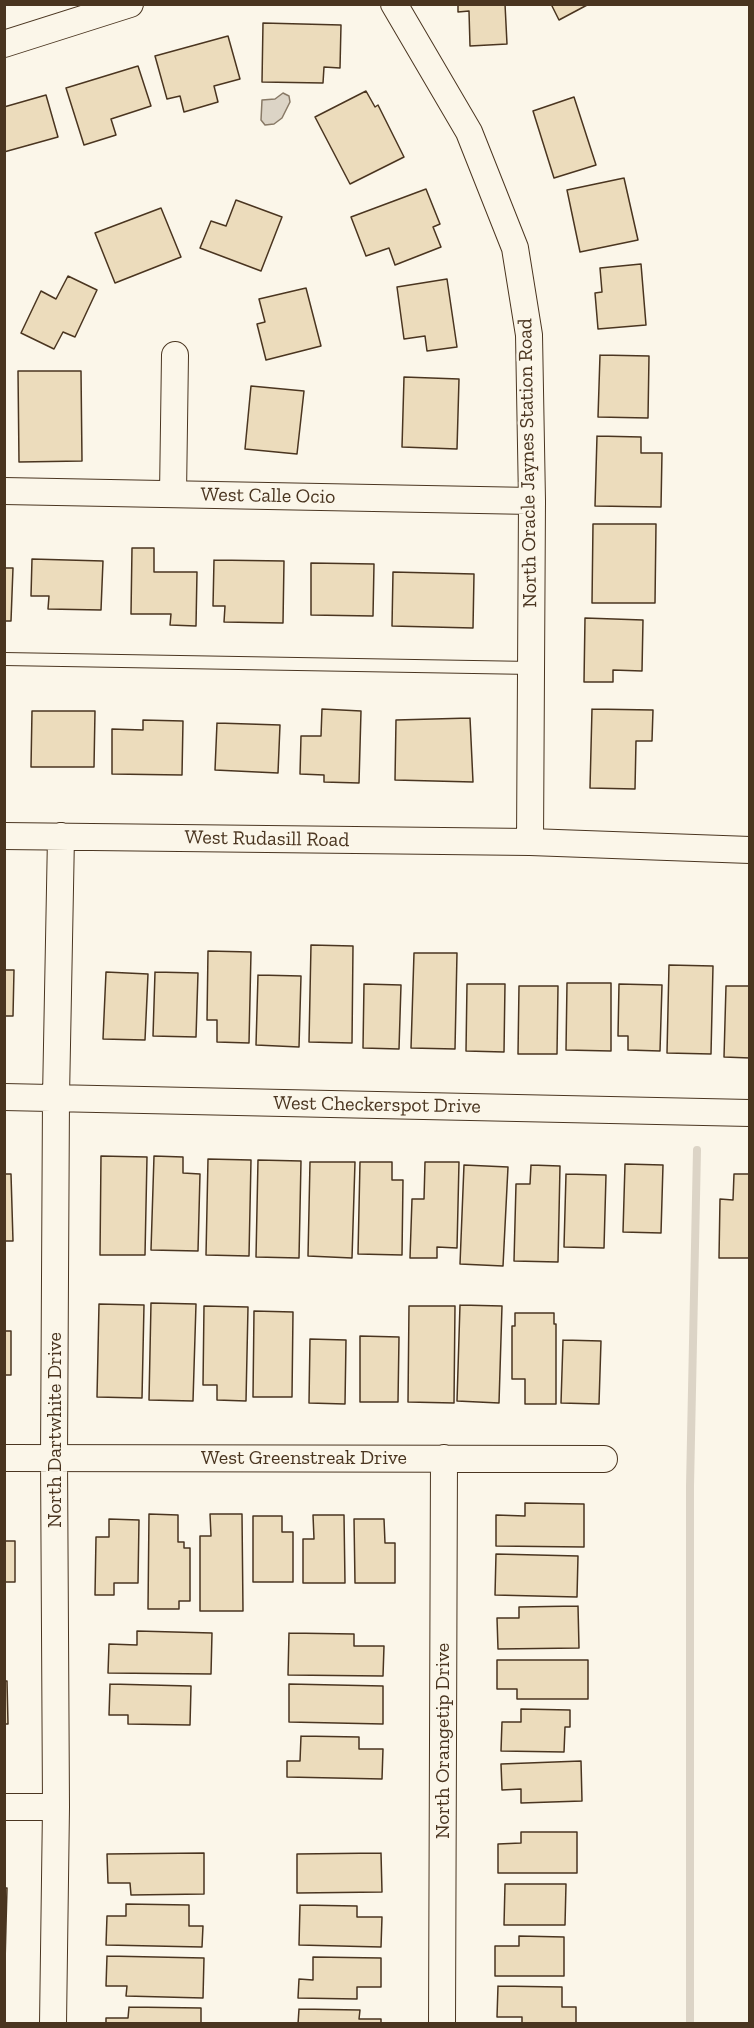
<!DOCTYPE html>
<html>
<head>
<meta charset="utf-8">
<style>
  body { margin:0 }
  #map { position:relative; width:754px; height:2028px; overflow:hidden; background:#fbf6e9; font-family:"Zilla Slab",serif }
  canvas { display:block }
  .frame { position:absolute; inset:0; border:6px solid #4a3520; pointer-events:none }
</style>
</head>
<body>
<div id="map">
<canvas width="754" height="2028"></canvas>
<div class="frame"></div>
</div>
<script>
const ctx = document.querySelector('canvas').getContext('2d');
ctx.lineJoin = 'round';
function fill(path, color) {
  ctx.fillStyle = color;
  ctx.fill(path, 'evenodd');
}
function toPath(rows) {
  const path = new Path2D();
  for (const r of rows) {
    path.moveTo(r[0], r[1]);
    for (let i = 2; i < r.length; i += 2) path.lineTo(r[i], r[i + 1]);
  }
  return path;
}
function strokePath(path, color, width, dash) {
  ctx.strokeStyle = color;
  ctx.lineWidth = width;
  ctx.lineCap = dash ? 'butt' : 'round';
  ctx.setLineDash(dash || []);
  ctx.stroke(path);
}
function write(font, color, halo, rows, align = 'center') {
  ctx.font = font + ' "Zilla Slab",serif';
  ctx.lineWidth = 4.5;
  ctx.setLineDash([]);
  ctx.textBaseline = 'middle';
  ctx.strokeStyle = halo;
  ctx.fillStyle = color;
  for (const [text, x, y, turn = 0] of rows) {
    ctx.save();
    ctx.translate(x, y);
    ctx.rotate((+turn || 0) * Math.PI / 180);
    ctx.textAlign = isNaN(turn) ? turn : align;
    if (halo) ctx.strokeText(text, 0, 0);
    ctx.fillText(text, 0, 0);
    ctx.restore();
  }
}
const water = toPath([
  [283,93,289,96,290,102,282,118,274,124,265,125,261,120,262,100,275,99,283,93]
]);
fill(water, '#dcd4c6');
strokePath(water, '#887966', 1.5);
strokePath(toPath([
  [690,2024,690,1486,697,1150]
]), '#dcd4c6', 8);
const building = toPath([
  [458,4,505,4,507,44,470,46,469,11,458,12,458,4],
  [551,4,589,4,559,20,551,4],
  [263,23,341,25,340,68,324,67,323,83,262,82,263,23],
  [228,36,240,79,214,86,218,102,184,112,180,96,167,99,155,56,228,36],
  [138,66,151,106,111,119,116,135,84,145,66,88,138,66],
  [366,91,375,107,378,105,404,157,350,184,315,117,366,91],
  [46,95,58,137,4,152,4,107,46,95],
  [574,97,596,165,554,178,533,111,574,97],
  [624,178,638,240,580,252,567,190,624,178],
  [426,189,440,224,433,227,441,247,395,265,389,248,366,256,351,217,426,189],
  [236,200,282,217,261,271,200,248,211,221,226,226,236,200],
  [161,208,181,257,115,283,95,233,161,208],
  [641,264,646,325,598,329,595,293,602,292,600,268,641,264],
  [68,276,97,290,75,337,63,332,54,349,21,333,41,291,56,299,68,276],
  [447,279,457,347,427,351,425,336,404,339,397,287,447,279],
  [306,288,321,346,266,360,257,324,265,322,259,299,306,288],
  [600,355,649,356,648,418,598,417,600,355],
  [18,371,81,371,82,461,19,462,18,371],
  [404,377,459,379,457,449,402,447,404,377],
  [251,386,304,391,297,454,245,449,251,386],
  [597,436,641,437,641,453,662,453,661,507,595,506,597,436],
  [593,524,656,524,655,603,592,603,593,524],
  [132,548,154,548,154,572,197,572,196,626,170,625,171,614,131,614,132,548],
  [32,559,103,561,101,610,48,609,49,596,31,596,32,559],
  [214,560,284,561,283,623,224,622,225,606,213,606,214,560],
  [311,563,374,564,373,616,311,615,311,563],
  [4,568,13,568,11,621,4,621,4,568],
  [393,572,474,574,473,628,392,626,393,572],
  [585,618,643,620,642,671,613,670,613,682,584,682,585,618],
  [322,709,361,711,359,783,324,782,324,775,300,774,301,736,321,736,322,709],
  [592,709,653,710,652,741,636,741,635,789,590,788,592,709],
  [32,711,95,711,94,767,31,767,32,711],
  [470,718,473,782,395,780,396,720,470,718],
  [143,720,183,721,182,775,112,774,112,729,143,730,143,720],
  [217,723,280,725,278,773,215,770,217,723],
  [311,945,353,946,352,1043,309,1042,311,945],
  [208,951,251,952,249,1043,217,1042,217,1020,207,1020,208,951],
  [414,953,457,953,455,1049,411,1048,414,953],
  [669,965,713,966,711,1054,667,1053,669,965],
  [4,970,14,970,13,1016,4,1016,4,970],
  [106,972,148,974,145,1040,103,1039,106,972],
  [155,972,198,973,196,1037,153,1036,155,972],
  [258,975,301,976,299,1047,256,1045,258,975],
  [567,983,611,983,611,1051,566,1050,567,983],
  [364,984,401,985,399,1049,363,1048,364,984],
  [467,984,505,984,504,1052,466,1051,467,984],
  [619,984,662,985,660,1051,628,1050,628,1036,618,1036,619,984],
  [519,986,558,986,557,1054,518,1054,519,986],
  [726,986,750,986,750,1058,724,1057,726,986],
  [101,1156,147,1157,145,1255,100,1255,101,1156],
  [154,1156,183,1157,183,1173,200,1174,198,1251,151,1250,154,1156],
  [208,1159,251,1160,249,1256,206,1255,208,1159],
  [258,1160,301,1161,299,1258,256,1257,258,1160],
  [310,1162,355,1162,352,1258,308,1256,310,1162],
  [360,1162,392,1162,392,1180,403,1180,402,1255,358,1254,360,1162],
  [425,1162,459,1162,457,1248,437,1247,437,1258,410,1258,412,1199,424,1199,425,1162],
  [625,1164,663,1165,661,1233,623,1232,625,1164],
  [464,1165,508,1167,503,1266,460,1264,464,1165],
  [531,1165,560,1166,558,1262,514,1261,516,1184,530,1184,531,1165],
  [4,1174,11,1174,13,1241,4,1241,4,1174],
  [566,1174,606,1175,604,1248,564,1247,566,1174],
  [734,1174,750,1174,750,1258,719,1258,720,1199,733,1200,734,1174],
  [151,1303,196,1304,193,1401,149,1400,151,1303],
  [99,1304,144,1305,142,1398,97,1397,99,1304],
  [460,1305,502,1306,499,1403,457,1401,460,1305],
  [204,1306,248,1307,246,1401,217,1400,217,1385,203,1385,204,1306],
  [409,1306,455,1306,454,1403,408,1402,409,1306],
  [254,1311,293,1312,292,1397,253,1397,254,1311],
  [515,1313,554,1313,554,1324,556,1324,556,1404,525,1404,525,1379,512,1379,512,1326,515,1326,515,1313],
  [4,1331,11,1331,11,1375,4,1375,4,1331],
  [360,1336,399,1337,398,1402,360,1402,360,1336],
  [310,1339,346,1340,345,1404,309,1403,310,1339],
  [563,1340,601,1341,599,1404,561,1403,563,1340],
  [525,1503,584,1504,584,1547,496,1546,496,1515,525,1516,525,1503],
  [149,1514,178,1515,178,1542,184,1542,184,1548,190,1548,190,1601,179,1601,179,1609,148,1609,149,1514],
  [210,1514,242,1514,243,1611,200,1611,200,1536,211,1536,210,1514],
  [313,1515,344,1515,345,1583,303,1583,303,1539,314,1539,313,1515],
  [253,1516,282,1516,282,1532,293,1532,293,1582,253,1582,253,1516],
  [4,1517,5,1541,15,1541,15,1582,4,1582,4,1517],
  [109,1519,139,1520,138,1583,114,1583,114,1595,95,1595,96,1537,109,1537,109,1519],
  [354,1519,384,1519,385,1543,395,1543,395,1583,355,1583,354,1519],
  [496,1554,578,1556,577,1597,495,1595,496,1554],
  [578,1606,579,1648,498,1649,497,1618,519,1618,519,1607,578,1606],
  [137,1631,212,1633,211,1674,108,1673,109,1644,137,1645,137,1631],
  [289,1633,354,1634,354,1646,384,1646,383,1676,288,1675,289,1633],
  [497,1660,588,1660,588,1699,517,1699,517,1689,497,1689,497,1660],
  [4,1681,7,1681,8,1724,4,1724,4,1681],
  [110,1684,191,1686,190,1725,128,1724,128,1715,109,1715,110,1684],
  [289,1684,383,1686,383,1724,289,1722,289,1684],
  [521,1709,570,1710,570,1727,565,1727,564,1752,501,1751,502,1722,521,1722,521,1709],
  [301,1736,359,1737,359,1749,383,1749,382,1779,287,1777,287,1761,300,1761,301,1736],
  [581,1761,582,1801,521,1803,521,1789,502,1790,501,1764,581,1761],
  [521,1832,577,1832,577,1873,498,1873,498,1844,521,1843,521,1832],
  [204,1853,204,1894,131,1895,130,1883,108,1883,107,1854,204,1853],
  [381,1853,382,1892,297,1893,297,1854,381,1853],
  [505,1884,566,1884,565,1925,504,1925,505,1884],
  [4,1888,7,1888,5,1963,4,1963,4,1888],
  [126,1904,189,1905,189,1926,203,1926,202,1947,106,1945,107,1916,126,1916,126,1904],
  [300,1905,357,1906,357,1917,382,1917,381,1947,299,1945,300,1905],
  [519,1936,564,1937,564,1976,495,1976,495,1946,519,1946,519,1936],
  [107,1956,204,1958,203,1998,126,1996,127,1986,106,1986,107,1956],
  [313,1957,381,1958,381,1987,357,1987,357,1999,298,1998,299,1979,313,1980,313,1957],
  [498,1986,562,1987,562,2007,576,2007,576,2024,522,2024,522,2017,497,2017,498,1986],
  [129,2007,201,2008,201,2024,106,2024,106,2018,128,2018,129,2007],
  [299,2009,360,2010,359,2019,381,2019,381,2024,298,2024,299,2009]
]);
fill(building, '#ecdcbc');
strokePath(building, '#4a3520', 1.5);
const service = toPath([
  [4,659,532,668]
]);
const minor = toPath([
  [394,4,469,132,515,248,529,335,532,501,530,842],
  [4,44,130,4],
  [4,491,532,501],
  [173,494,175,355],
  [4,836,530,842,750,850],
  [4,1097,750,1113],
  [4,1458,604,1459],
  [4,1807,56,1807],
  [53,2024,56,1807,54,1458,56,1097,61,836],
  [442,2024,444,1458]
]);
strokePath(service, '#4a3520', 14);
strokePath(minor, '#4a3520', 28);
strokePath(service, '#fbf6e9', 12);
strokePath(minor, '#fbf6e9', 26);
write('20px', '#4a3520', '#fbf6e9', [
  ["North Oracle Jaynes Station Road",528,463,-91],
  ["West Calle Ocio",268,496,1],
  ["West Rudasill Road",267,839,1],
  ["West Checkerspot Drive",377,1105,1],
  ["North Dartwhite Drive",55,1430,-90],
  ["West Greenstreak Drive",304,1458],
  ["North Orangetip Drive",443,1741,-90]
]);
</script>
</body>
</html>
